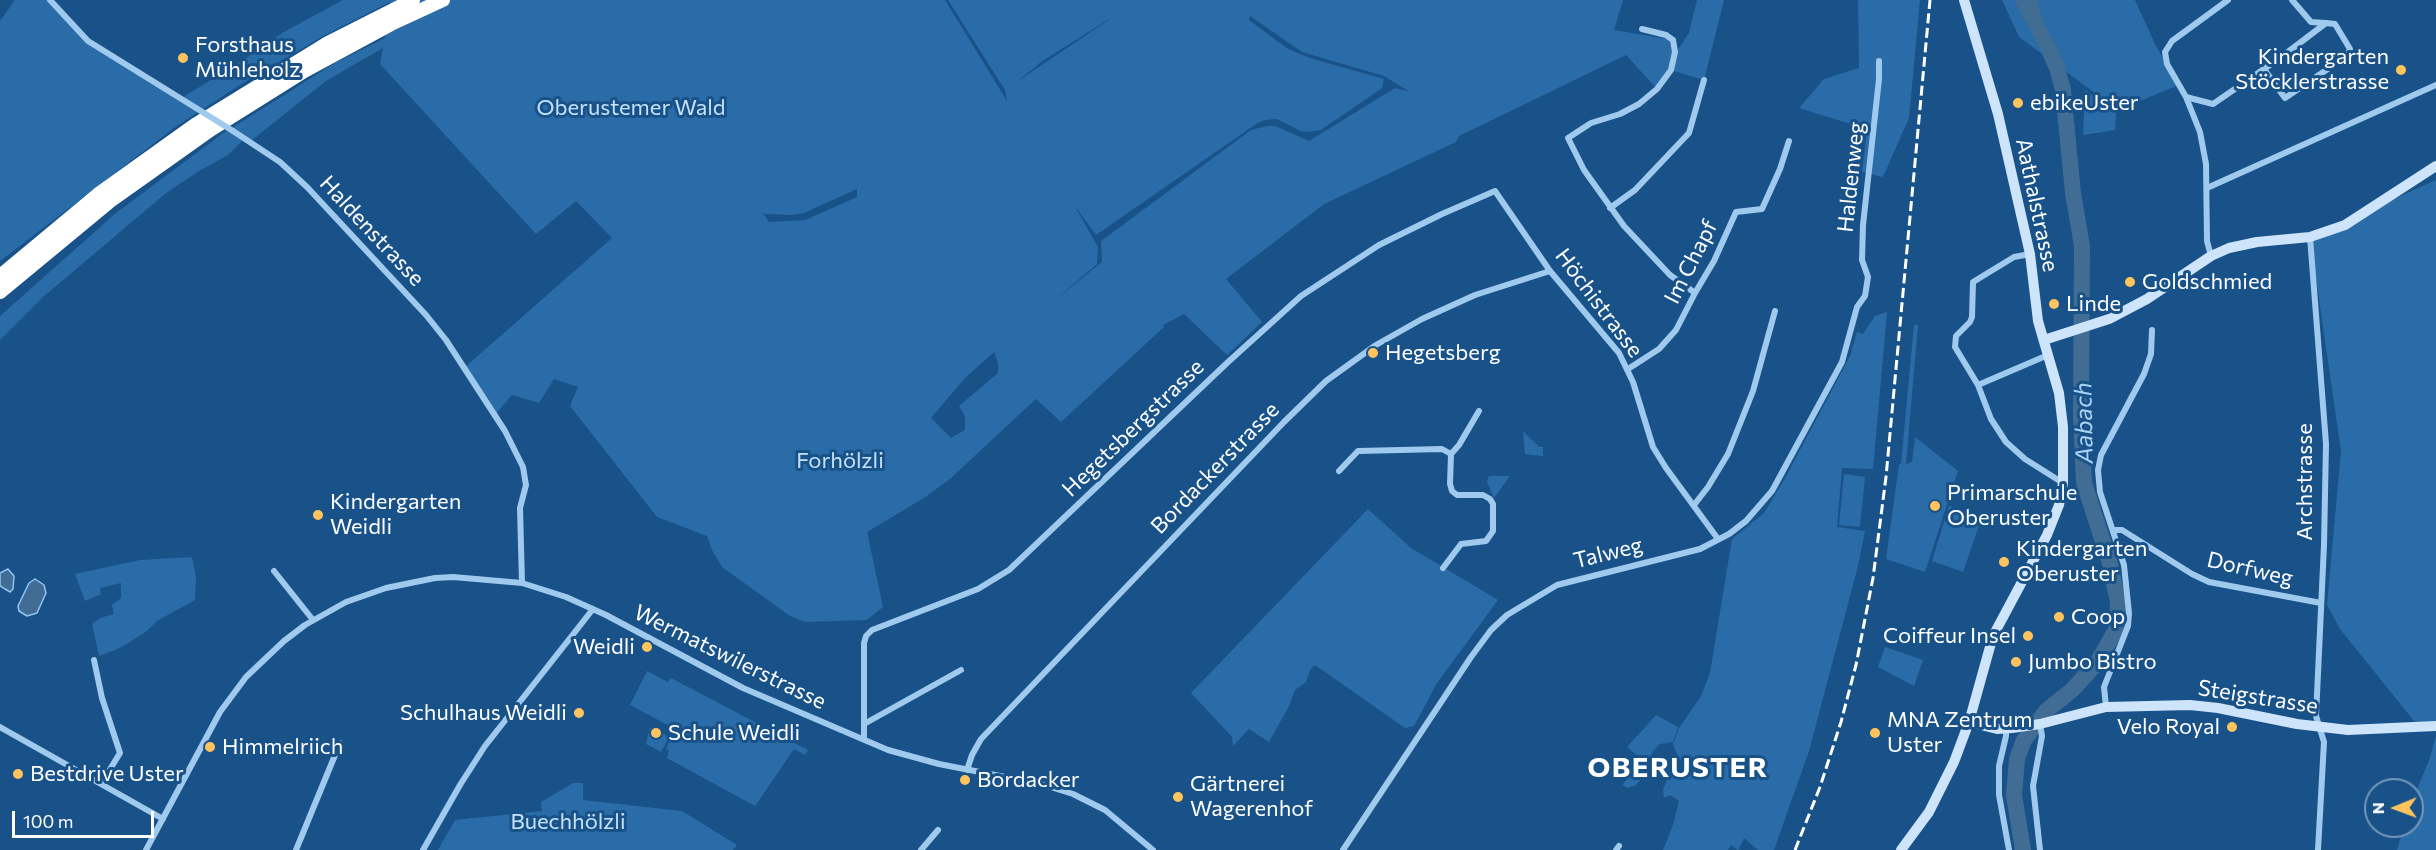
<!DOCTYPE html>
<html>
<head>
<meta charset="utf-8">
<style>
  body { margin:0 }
  #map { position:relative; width:2436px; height:850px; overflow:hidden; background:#185289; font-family:Commissioner,sans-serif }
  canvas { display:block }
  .north { position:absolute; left:2364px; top:778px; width:60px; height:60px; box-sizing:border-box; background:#185289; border:2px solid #7497b8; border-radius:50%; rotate:269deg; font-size:16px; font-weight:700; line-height:24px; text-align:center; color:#fff }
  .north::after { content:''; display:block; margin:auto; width:21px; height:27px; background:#ffc45d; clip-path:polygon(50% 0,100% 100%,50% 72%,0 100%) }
  .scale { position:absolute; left:12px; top:811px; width:142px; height:27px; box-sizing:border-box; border:3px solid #fff; border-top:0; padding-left:8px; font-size:18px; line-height:21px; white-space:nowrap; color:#fff; -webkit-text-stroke:4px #185289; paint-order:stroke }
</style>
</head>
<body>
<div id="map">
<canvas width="2436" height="850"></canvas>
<div class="north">N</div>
<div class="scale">100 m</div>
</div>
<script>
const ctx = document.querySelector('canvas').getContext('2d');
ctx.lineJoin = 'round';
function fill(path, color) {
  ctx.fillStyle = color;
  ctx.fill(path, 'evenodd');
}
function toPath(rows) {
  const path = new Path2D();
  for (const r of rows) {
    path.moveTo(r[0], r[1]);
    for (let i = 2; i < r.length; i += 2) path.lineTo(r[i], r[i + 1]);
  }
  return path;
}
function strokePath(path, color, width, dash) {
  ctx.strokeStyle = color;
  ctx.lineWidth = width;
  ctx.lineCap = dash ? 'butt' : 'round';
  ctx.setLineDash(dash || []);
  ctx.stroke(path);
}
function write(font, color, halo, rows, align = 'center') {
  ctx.font = font + ' Commissioner,sans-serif';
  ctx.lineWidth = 6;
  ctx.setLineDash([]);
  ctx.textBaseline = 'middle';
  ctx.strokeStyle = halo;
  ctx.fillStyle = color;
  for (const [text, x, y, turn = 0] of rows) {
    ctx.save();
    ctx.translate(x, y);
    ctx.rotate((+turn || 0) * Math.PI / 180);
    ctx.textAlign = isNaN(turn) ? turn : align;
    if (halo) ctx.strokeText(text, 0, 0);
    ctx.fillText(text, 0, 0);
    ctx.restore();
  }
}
fill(toPath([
  [15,0,50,0,88,41,180,99,245,59,282,33,343,0,945,0,1007,101,1005,90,948,0,1623,0,1614,30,1673,40,1677,51,1689,33,1697,0,1724,0,1704,80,1671,70,1657,89,1626,55,1459,136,1456,142,1324,204,1226,279,1262,322,1227,355,1184,314,1163,325,1164,327,1061,422,1036,399,951,478,927,496,867,532,883,607,867,620,805,622,790,616,722,567,712,550,707,536,657,517,570,406,578,387,554,379,539,403,512,395,495,415,464,368,612,238,576,201,536,234,380,64,383,48,326,81,251,141,245,138,228,155,199,171,165,194,43,297,0,340,0,316,116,213,222,134,335,63,385,38,390,2,325,35,243,83,174,128,0,261,0,21],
  [1250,16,1302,52,1384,76,1410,92,1395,88,1309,141,1275,126,1267,126,1251,130,1101,241,1102,262,1055,300,1097,264,1098,247,1074,205,1096,235,1256,124,1264,120,1277,119,1301,131,1309,132,1321,130,1382,88,1384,79,1310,58,1288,49,1249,20],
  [1109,19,1110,19,1018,81,1041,62],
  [857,189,857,197,805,220,769,222,762,212,765,214,792,215,804,213],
  [994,352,998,363,998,373,959,406,965,417,965,430,951,438,931,418,965,378],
  [1858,0,1920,0,1909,118,1883,177,1862,172,1867,129,1799,108,1824,79,1859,68],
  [2002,0,2135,0,2156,46,2179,85,2118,110,2019,37],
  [2085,90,2116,113,2115,130,2083,135],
  [2436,180,2436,726,2414,721,2340,629,2327,605,2341,451,2310,237],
  [1887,312,1873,469,1842,468,1837,527,1865,531,1858,566,1809,751,1774,850,1758,850,1744,838,1738,850,1731,845,1728,850,1663,850,1673,825,1679,801,1670,795,1664,798,1663,790,1668,777,1680,772,1683,768,1685,762,1679,759,1673,744,1679,728,1701,696,1710,673,1732,539,1764,513,1784,480,1850,356,1857,332,1863,334,1875,316],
  [1914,325,1918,325,1906,464,1912,462,1915,437,1958,471,1925,572,1886,559,1899,464,1901,464],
  [1523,431,1539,447,1543,447,1543,456,1525,454],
  [1844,474,1865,477,1860,527,1839,525],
  [1489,476,1510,476,1494,498,1487,482],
  [1949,506,1982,517,1963,572,1932,561],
  [1368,509,1411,548,1498,600,1437,683,1414,726,1405,728,1315,665,1310,670,1306,682,1295,690,1289,706,1269,742,1249,729,1233,746,1232,737,1191,693],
  [192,557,196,577,195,600,157,621,147,631,120,648,99,656,92,624,100,618,114,614,112,605,121,598,121,583,100,588,101,594,85,601,75,574,140,560],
  [1885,647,1923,660,1914,686,1878,667],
  [647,671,668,682,671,678,808,750,805,755,794,749,755,806,667,758,669,751,666,749,675,729,630,705],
  [1656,715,1678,727,1673,742,1660,744,1653,751,1650,759,1653,765,1636,785,1628,788,1622,785,1638,766,1635,762,1639,757,1627,747],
  [650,727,669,737,661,752,646,744],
  [2436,735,2436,850,2397,850,2404,826,2412,826,2412,801,2430,758],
  [573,783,583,783,583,800,682,811,737,845,733,850,438,850,455,820,542,811,541,802]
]), '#2a6ca8');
const water = toPath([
  [8,569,14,576,13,589,10,592,0,586,0,573,8,569],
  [35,579,44,585,46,593,37,613,27,616,19,611,18,606,29,583,35,579]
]);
fill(water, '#416c94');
strokePath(water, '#93c5f0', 1.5);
strokePath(toPath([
  [2032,0,2039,26]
]), '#416c94', 10);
strokePath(toPath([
  [2023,850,2014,795,2017,759,2024,740,2046,711,2072,690,2097,663,2117,628,2118,602,2109,560,2084,483,2081,417,2082,246,2073,193,2063,90,2057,68,2048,47,2023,0]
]), '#416c94', 16);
strokePath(toPath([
  [50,0,88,41,196,108],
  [2292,0,2311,22,2325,23],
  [1642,29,1666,35,1673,40,1675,52,1671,70,1657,89,1639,104,1620,114,1591,123,1568,138,1584,170,1624,226,1670,275,1695,293],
  [2186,97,2213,104,2280,58,2326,23,2335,24,2350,49,2347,56,2285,98,2264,69],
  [233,131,280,162,307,187,426,315,446,340,505,431,523,467,526,485,520,508,522,583],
  [2207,188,2436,85],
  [1610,208,1635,190,1689,133,1704,80],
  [2310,237,2326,444,2324,545,2316,716,2324,742,2318,850],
  [2030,254,2014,257,1973,282,1972,317,1970,322,1956,336,1955,347,1978,385,1991,419,2006,442,2025,459,2063,483],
  [2211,256,2207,241,2206,164,2200,132,2186,97,2167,64,2165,52,2172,41,2228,0],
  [1628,369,1659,349,1676,330,1695,293,1714,261,1736,212,1762,209,1780,169,1789,141],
  [1978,385,2048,355],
  [1339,471,1358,451,1442,449,1451,454],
  [1694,505,1708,487,1728,454,1753,391,1775,311],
  [2113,530,2122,530,2192,574,2209,582,2321,603],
  [1443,568,1461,544,1486,541,1493,531,1493,504,1490,499,1483,495,1457,495,1452,491,1450,484,1451,454,1459,445,1479,411],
  [274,571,313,620],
  [94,660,102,698,120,753,101,784],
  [2106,707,2104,687,2128,626,2129,613,2124,565,2100,492,2098,470,2101,455,2144,374,2151,354,2152,330],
  [864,724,961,670],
  [2040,724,2042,736,2033,786,2040,850],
  [0,727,163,819],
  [2006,729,2006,736,1999,766,1999,795,2009,850],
  [864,739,864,643,866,636,872,630,978,589,1009,570,1227,363,1301,296,1379,245,1442,214,1495,191,1550,271,1619,353,1633,382,1653,447,1666,468,1718,539],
  [967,770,972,755,981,739,1284,422,1326,381,1376,345,1422,319,1475,295,1550,271],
  [146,850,220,712,246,677,284,641,305,625,346,602,386,588,435,578,453,577,522,583,566,597,606,615,743,688,888,750,939,764,1041,784,1073,794,1105,810,1153,850],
  [296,850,340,743],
  [423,850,460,785,485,746,593,609],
  [921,850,938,830],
  [1343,850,1471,657,1491,630,1507,615,1557,585,1700,549,1729,534,1746,521,1772,491,1842,362,1857,307,1865,296,1868,277,1862,260,1863,225,1879,79,1879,61],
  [1616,850,1619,846]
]), '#a0c9ee', 6);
strokePath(toPath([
  [2044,340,2109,319,2147,299,2211,256,2229,248,2257,242,2310,237,2345,225,2436,166],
  [1969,722,1997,729,2012,728,2040,724,2106,707,2190,705,2218,708,2297,724,2348,730,2436,726],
  [1901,850,1929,812,1954,762,1969,722,1993,636,2047,535,2059,505,2063,483,2063,427,2059,393,2038,321,2030,254,1998,114,1964,0]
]), '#cde4fa', 10);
strokePath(toPath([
  [0,276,100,193,195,125,328,43,413,0],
  [0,292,110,201,210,130,304,71,391,24,443,0]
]), '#fff', 14);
strokePath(toPath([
  [1795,850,1820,787,1841,722,1856,665,1873,578,1886,477,1930,0]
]), '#fff', 3, [10, 4.5]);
strokePath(toPath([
  [196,108,233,131]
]), '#a0c9ee', 6);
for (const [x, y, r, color] of [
  [183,58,6,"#ffc45d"],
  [2401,70,6,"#ffc45d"],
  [2018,103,6,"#ffc45d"],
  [2130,282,6,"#ffc45d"],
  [2054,304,6,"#ffc45d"],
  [1373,353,6,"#ffc45d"],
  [1935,506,6,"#ffc45d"],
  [318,515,6,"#ffc45d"],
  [2004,562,6,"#ffc45d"],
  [2059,617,6,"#ffc45d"],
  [2028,636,6,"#ffc45d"],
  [647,647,6,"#ffc45d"],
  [2016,662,6,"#ffc45d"],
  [579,713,6,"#ffc45d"],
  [2232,727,6,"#ffc45d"],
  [656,733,6,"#ffc45d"],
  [1875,733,6,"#ffc45d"],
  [210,747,6,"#ffc45d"],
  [18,774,6,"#ffc45d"],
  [965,780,6,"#ffc45d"],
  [1178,797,6,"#ffc45d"]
]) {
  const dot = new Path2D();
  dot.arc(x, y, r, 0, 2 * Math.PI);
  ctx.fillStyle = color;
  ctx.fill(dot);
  strokePath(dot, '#185289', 2);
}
write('22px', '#fff', '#185289', [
  ["Forsthaus",195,45],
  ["Mühleholz",195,70],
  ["Kindergarten",2389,57,"right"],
  ["Stöcklerstrasse",2389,82,"right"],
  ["ebikeUster",2030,103],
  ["Goldschmied",2142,282],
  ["Linde",2066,304],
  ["Hegetsberg",1385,353],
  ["Primarschule",1947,493],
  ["Oberuster",1947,518],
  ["Kindergarten",330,502],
  ["Weidli",330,527],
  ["Kindergarten",2016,549],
  ["Oberuster",2016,574],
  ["Coop",2071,617],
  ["Coiffeur Insel",2016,636,"right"],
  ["Weidli",635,647,"right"],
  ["Jumbo Bistro",2028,662],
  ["Schulhaus Weidli",567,713,"right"],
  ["MNA Zentrum",1887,720],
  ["Uster",1887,745],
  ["Velo Royal",2220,727,"right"],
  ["Schule Weidli",668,733],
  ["Himmelriich",222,747],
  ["Bestdrive Uster",30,774],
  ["Bordacker",977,780],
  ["Gärtnerei",1190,784],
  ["Wagerenhof",1190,809]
], 'left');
write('22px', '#c6e2fa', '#185289', [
  ["Oberustemer Wald",631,108],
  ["Forhölzli",840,461],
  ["Buechhölzli",568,822]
]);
write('22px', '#fff', '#185289', [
  ["Haldenweg",1851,177,-84],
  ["Aathalstrasse",2037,205,78],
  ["Haldenstrasse",372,231,47],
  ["Im Chapf",1691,262,-63],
  ["Höchistrasse",1599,303,53],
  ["Hegetsbergstrasse",1133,428,-44],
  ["Bordackerstrasse",1215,468,-46],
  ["Archstrasse",2305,482,-90],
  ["Talweg",1608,553,-14],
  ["Dorfweg",2250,569,13],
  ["Wermatswilerstrasse",730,657,26],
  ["Steigstrasse",2258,697,9]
]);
write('italic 24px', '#acd3f5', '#185289', [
  ["Aabach",2084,423,-91]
]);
ctx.letterSpacing = '1.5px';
write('bold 28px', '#fff', '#185289', [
  ["OBERUSTER",1678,768]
]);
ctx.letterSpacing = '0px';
</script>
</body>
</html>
